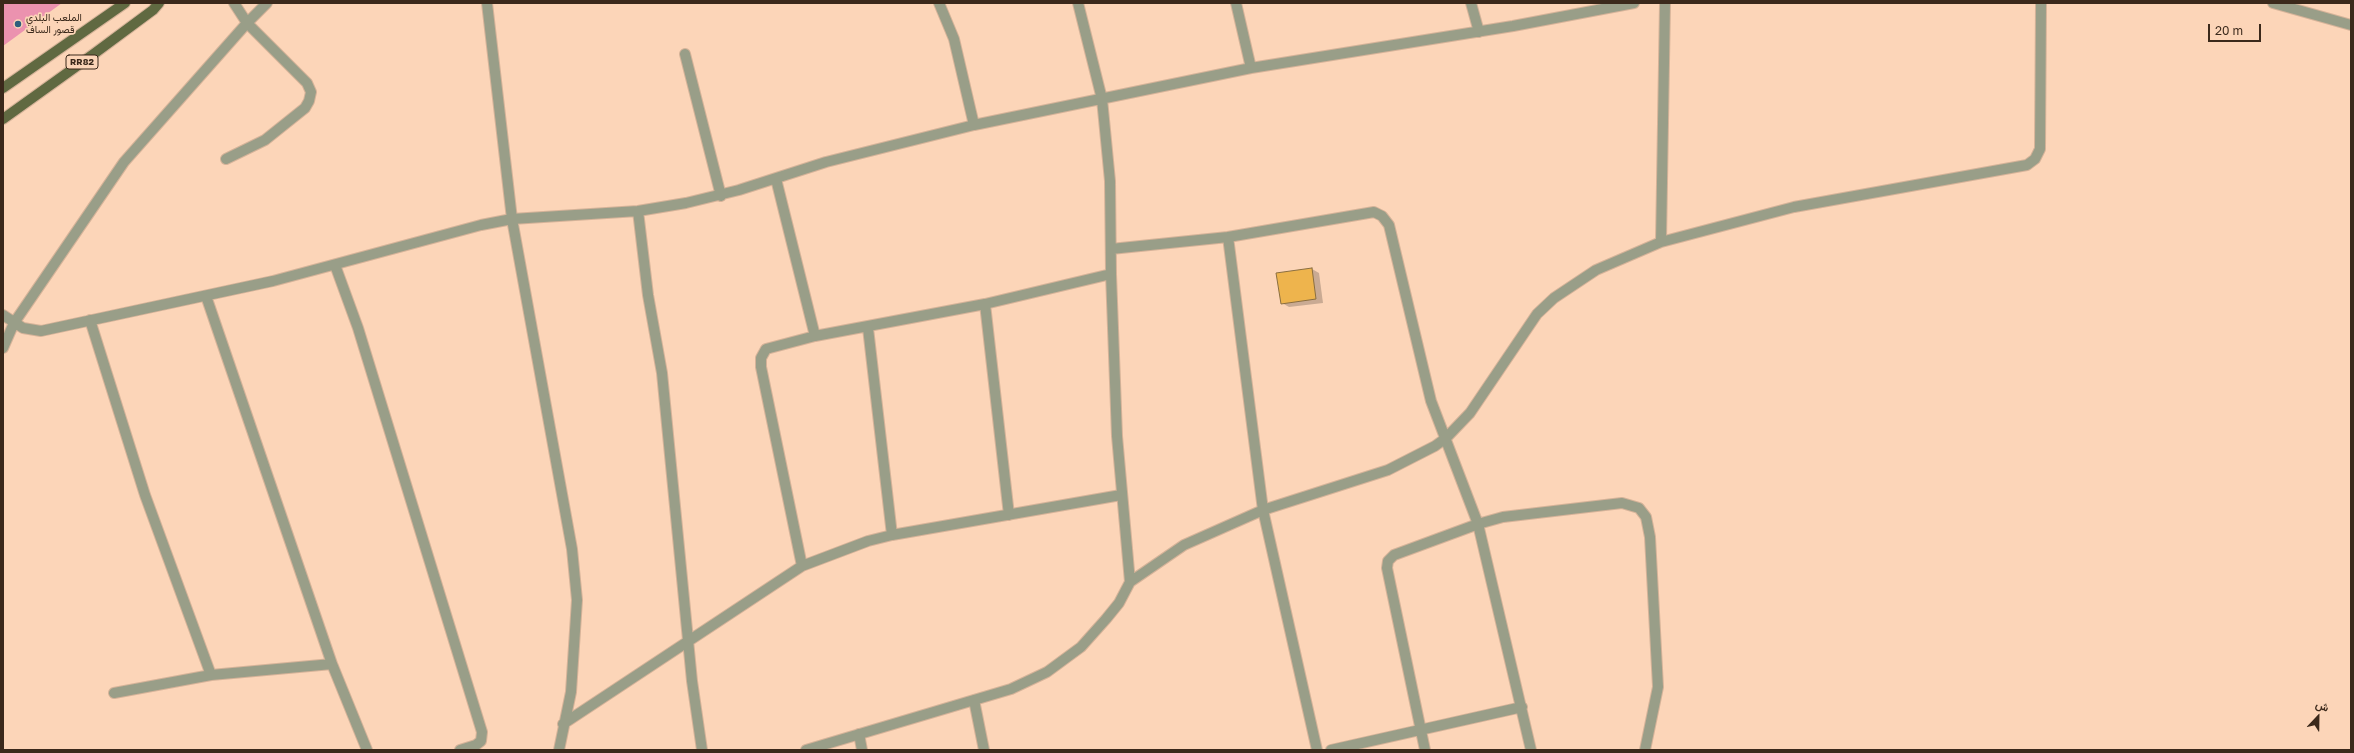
<!DOCTYPE html>
<html>
<head>
<meta charset="utf-8">
<style>
  body { margin:0 }
  #map { position:relative; width:2354px; height:753px; overflow:hidden; background:#fcd5b8; font-family:"Golos Text",Vazirmatn,sans-serif }
  canvas { display:block }
  .frame { position:absolute; inset:0; border:4px solid #3b291b; pointer-events:none }
  .north { position:absolute; left:2298px; top:697px; width:40px; height:40px; -webkit-text-stroke:3px #fcd5b8; paint-order:stroke; rotate:22deg; font-size:11px; font-weight:700; line-height:16px; text-align:center; color:#3b291b }
  .north::after { content:''; display:block; margin:auto; width:14px; height:18px; background:#3b291b; clip-path:polygon(50% 0,100% 100%,50% 72%,0 100%) }
  .scale { position:absolute; left:2208px; top:24px; width:53px; height:18px; box-sizing:border-box; border:2px solid #3b291b; border-top:0; padding-left:5px; font-size:12px; line-height:14px; white-space:nowrap; color:#3b291b; -webkit-text-stroke:3px #fcd5b8; paint-order:stroke }
</style>
</head>
<body>
<div id="map">
<canvas width="2354" height="753"></canvas>
<div class="frame"></div>
<div class="north">ش</div>
<div class="scale">20 m</div>
</div>
<script>
const ctx = document.querySelector('canvas').getContext('2d');
ctx.lineJoin = 'round';
function fill(path, color) {
  ctx.fillStyle = color;
  ctx.fill(path, 'evenodd');
}
function toPath(rows) {
  const path = new Path2D();
  for (const r of rows) {
    path.moveTo(r[0], r[1]);
    for (let i = 2; i < r.length; i += 2) path.lineTo(r[i], r[i + 1]);
  }
  return path;
}
function strokePath(path, color, width, dash) {
  ctx.strokeStyle = color;
  ctx.lineWidth = width;
  ctx.lineCap = dash ? 'butt' : 'round';
  ctx.setLineDash(dash || []);
  ctx.stroke(path);
}
function write(font, color, halo, rows, align = 'center') {
  ctx.font = font + ' "Golos Text",Vazirmatn,sans-serif';
  ctx.lineWidth = 3.5;
  ctx.setLineDash([]);
  ctx.textBaseline = 'middle';
  ctx.strokeStyle = halo;
  ctx.fillStyle = color;
  for (const [text, x, y, turn = 0] of rows) {
    ctx.save();
    ctx.translate(x, y);
    ctx.rotate((+turn || 0) * Math.PI / 180);
    ctx.textAlign = isNaN(turn) ? turn : align;
    if (halo) ctx.strokeText(text, 0, 0);
    ctx.fillText(text, 0, 0);
    ctx.restore();
  }
}
fill(toPath([
  [3,3,62,3,3,46]
]), '#eb92af');
fill(toPath([
  [1312,269,1319,273,1323,303,1289,307,1282,303]
]), '#0003');
const building = toPath([
  [1312,268,1316,299,1281,304,1276,273,1312,268]
]);
fill(building, '#eeb44d');
strokePath(building, '#8a6e40', 1);
const minor = toPath([
  [487,3,512,219,572,549,577,600,571,692,559,750],
  [939,3,954,39,974,125],
  [1078,3,1102,99,1110,181,1111,274,1117,436,1130,582],
  [1236,3,1251,68],
  [1471,3,1479,32],
  [2273,3,2351,25],
  [685,54,721,196],
  [226,159,265,140,305,108,309,101,311,92,307,83,247,23,234,3],
  [776,179,815,336],
  [638,211,648,295,662,373,692,681,702,750],
  [1228,237,1374,212,1382,216,1389,225,1431,401,1478,524,1394,555,1388,561,1387,568,1425,750],
  [1661,242,1665,3],
  [1111,249,1228,237,1263,510,1317,750],
  [335,265,358,328,482,732,481,741,476,745,460,750],
  [206,296,332,664,367,750],
  [985,304,1009,515],
  [3,315,23,328,41,331,273,281,481,225,512,219,638,211,686,203,739,190,826,162,974,125,1251,68,1513,26,1634,3],
  [90,320,145,495,211,675,332,664],
  [868,328,892,535],
  [3,348,14,323,124,162,247,23,267,3],
  [802,566,761,367,761,358,766,349,815,336,985,304,1111,274],
  [114,693,211,675],
  [974,700,984,750],
  [563,724,802,566,868,541,892,535,1121,495],
  [859,734,862,750],
  [806,750,1011,689,1047,672,1081,647,1106,619,1119,603,1130,582,1184,545,1263,510,1388,470,1435,446,1446,438,1470,413,1537,314,1554,298,1596,270,1661,242,1794,207,2027,165,2035,159,2040,149,2041,3],
  [1331,750,1522,707],
  [1531,750,1478,524,1503,517,1622,503,1639,508,1646,517,1650,537,1658,687,1645,750]
]);
const major = toPath([
  [3,88,125,3],
  [3,119,95,53,153,10,159,3]
]);
strokePath(minor, '#d5b399', 12);
strokePath(major, '#d5b399', 12);
strokePath(minor, '#999e88', 10);
strokePath(major, '#606941', 10);
for (const [x, y, r, color] of [
  [18,24,4,"#2e5e7d"]
]) {
  const dot = new Path2D();
  dot.arc(x, y, r, 0, 2 * Math.PI);
  ctx.fillStyle = color;
  ctx.fill(dot);
  strokePath(dot, '#fcd5b8', 1.5);
}
for (const [x, y, w] of [
  [82,62,32]
]) {
  const box = new Path2D();
  box.roundRect(x - w / 2, y - 7, w, 14, 3);
  ctx.fillStyle = '#fcd5b8';
  ctx.fill(box);
  strokePath(box, '#3b291b', 1);
}
write('bold 9px', '#3b291b', null, [
  ["RR82",82,62]
]);
write('10px', '#3b291b', '#fcd5b8', [
  ["الملعب البلدي",26,18],
  ["قصور الساف",26,30]
], 'left');
</script>
</body>
</html>
